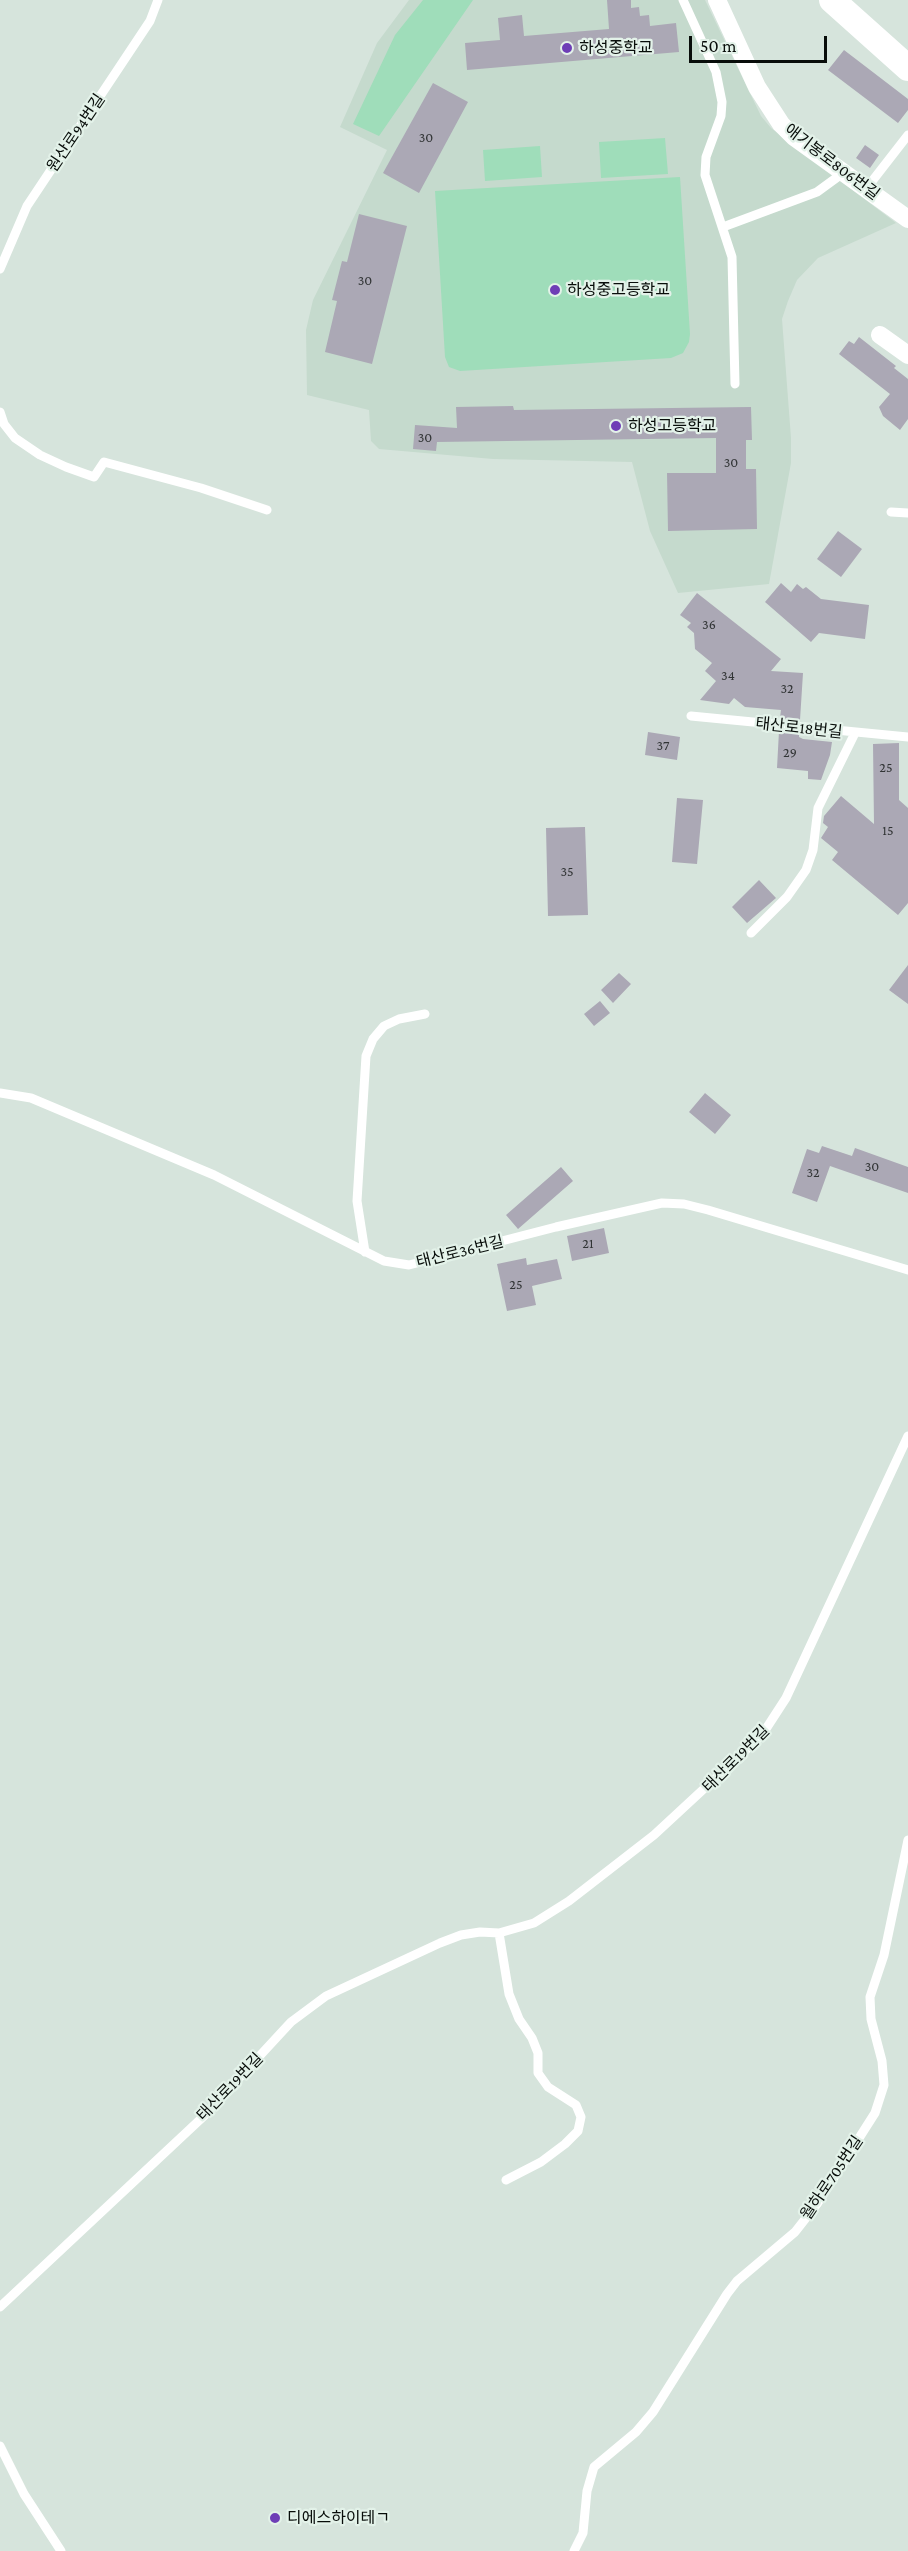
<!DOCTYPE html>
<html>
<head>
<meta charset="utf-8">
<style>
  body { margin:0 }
  #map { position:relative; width:908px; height:2551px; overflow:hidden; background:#d6e4dc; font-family:"Crimson Pro",serif }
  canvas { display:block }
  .scale { position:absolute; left:689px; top:36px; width:138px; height:27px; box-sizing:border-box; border:3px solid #080d0a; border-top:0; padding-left:8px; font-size:18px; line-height:21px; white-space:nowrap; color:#080d0a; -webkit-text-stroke:4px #e3f2e9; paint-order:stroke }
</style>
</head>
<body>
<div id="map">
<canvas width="908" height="2551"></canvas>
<div class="scale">50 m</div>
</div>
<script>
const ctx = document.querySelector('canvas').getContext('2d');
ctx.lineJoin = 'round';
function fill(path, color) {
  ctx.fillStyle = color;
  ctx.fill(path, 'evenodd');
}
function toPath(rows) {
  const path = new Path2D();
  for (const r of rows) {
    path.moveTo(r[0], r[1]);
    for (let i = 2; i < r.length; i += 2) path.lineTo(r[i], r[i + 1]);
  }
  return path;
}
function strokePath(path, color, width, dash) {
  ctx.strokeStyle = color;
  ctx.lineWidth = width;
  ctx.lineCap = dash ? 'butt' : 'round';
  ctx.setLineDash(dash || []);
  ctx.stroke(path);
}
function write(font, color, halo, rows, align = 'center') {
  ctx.font = font + ' "Crimson Pro","Noto Sans KR",serif';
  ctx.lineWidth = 4.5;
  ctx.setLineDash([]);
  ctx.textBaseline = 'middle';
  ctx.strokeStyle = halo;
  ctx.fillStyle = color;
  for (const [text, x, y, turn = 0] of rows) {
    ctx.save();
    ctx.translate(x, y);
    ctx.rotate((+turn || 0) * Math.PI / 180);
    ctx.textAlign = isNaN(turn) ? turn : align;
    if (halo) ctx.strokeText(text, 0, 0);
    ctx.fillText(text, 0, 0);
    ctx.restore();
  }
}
fill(toPath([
  [409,0,705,0,761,116,771,128,896,223,818,258,797,280,788,301,782,319,791,438,791,463,769,584,678,593,650,531,632,462,493,459,379,449,371,441,369,410,307,395,306,330,313,300,387,150,340,127,377,43]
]), '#c5dacd');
fill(toPath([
  [423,0,473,0,379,136,353,124,395,35],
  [665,138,668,174,601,178,599,142],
  [540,146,542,177,485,181,483,150],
  [680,177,690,334,689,342,683,353,671,358,460,371,449,367,445,357,435,191]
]), '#9fddba');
fill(toPath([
  [607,0,631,0,631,8,639,7,640,16,649,15,650,26,676,23,679,52,467,70,465,43,500,40,498,18,522,15,524,36,609,29],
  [844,50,908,99,908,110,898,123,828,70],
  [433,83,468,102,419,193,383,173],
  [865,145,879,155,870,168,856,158],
  [359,214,407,226,372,364,325,352,337,301,332,300,342,261,347,262],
  [859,337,896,366,894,368,908,379,908,419,900,430,883,416,879,407,890,394,839,354,849,341,854,344],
  [513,406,514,410,751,407,752,440,746,440,746,469,756,469,757,529,668,531,667,473,716,473,716,438,437,442,436,451,413,449,415,425,457,428,456,407],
  [838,531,862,549,841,577,817,559],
  [781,583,791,592,797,584,803,589,806,587,821,599,869,605,865,639,819,633,811,642,765,602],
  [697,593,781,659,771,671,803,673,800,720,780,718,781,710,745,707,734,698,729,704,700,700,716,681,705,671,712,663,695,649,694,633,687,627,691,623,680,615],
  [779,731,799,733,799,737,803,739,832,742,830,755,821,780,808,779,808,771,777,768],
  [648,732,680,737,677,760,645,755],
  [899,743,899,800,908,808,908,903,898,915,832,860,838,852,821,838,828,827,823,823,824,816,841,796,874,824,873,744],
  [677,798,703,800,697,864,672,862],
  [585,827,588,915,548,916,546,828],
  [759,880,776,898,747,923,732,907],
  [908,965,908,1004,889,990],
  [619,973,631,984,613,1003,601,990],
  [600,1001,610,1013,594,1026,584,1014],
  [705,1093,731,1115,715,1134,689,1112],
  [822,1146,852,1156,855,1148,908,1167,908,1193,830,1166,817,1202,792,1193,807,1149,819,1153],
  [561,1167,573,1181,518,1229,506,1215],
  [604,1228,609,1253,572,1261,567,1236],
  [526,1258,527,1265,557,1259,562,1279,532,1286,536,1305,507,1311,497,1264]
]), '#aba8b5');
strokePath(toPath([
  [683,0,716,72,722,102,721,116,706,157,705,175,732,257,735,384],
  [866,189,908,135],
  [723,227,817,192,843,173],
  [0,269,27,206,150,21,158,0],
  [0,412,4,424,15,438,40,455,66,467,94,477,104,462,201,488,267,510],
  [891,512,908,513],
  [691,716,908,737],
  [751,933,787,897,806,870,813,850,818,808,855,733],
  [0,1093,31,1098,214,1175,384,1261,409,1265,556,1227,662,1203,684,1204,708,1210,908,1270],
  [365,1252,357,1201,366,1056,373,1039,384,1026,399,1019,425,1014],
  [499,1933,509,1994,519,2019,532,2038,538,2053,538,2073,548,2087,576,2105,581,2117,578,2131,565,2144,541,2162,506,2180],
  [0,2307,205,2115,291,2022,326,1996,440,1943,461,1935,480,1932,499,1933,534,1923,569,1901,654,1835,762,1735,786,1698,908,1436],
  [0,2446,24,2494,61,2551],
  [574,2551,583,2533,587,2491,594,2467,636,2432,653,2412,727,2294,737,2281,795,2232,817,2204,875,2113,884,2085,882,2061,871,2019,870,1997,884,1955,908,1840]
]), '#fff', 9);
strokePath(toPath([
  [717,0,757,87,781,124,794,137,908,219],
  [880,335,908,355]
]), '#fff', 18);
strokePath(toPath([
  [832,0,908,68]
]), '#fff', 26);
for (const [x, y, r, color] of [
  [567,48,6,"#6e3eb6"],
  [555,290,6,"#6e3eb6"],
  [616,426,6,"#6e3eb6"],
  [275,2518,6,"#6e3eb6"]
]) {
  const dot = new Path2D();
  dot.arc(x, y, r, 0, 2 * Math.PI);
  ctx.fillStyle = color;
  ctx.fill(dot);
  strokePath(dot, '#e3f2e9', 2);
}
write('14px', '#313435', null, [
  ["30",426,138],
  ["30",365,281],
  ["30",425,438],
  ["30",731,463],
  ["36",709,625],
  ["34",728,676],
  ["32",787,689],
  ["37",663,746],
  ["29",790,753],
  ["25",886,768],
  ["15",888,831],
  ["35",567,872],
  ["30",872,1167],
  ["32",813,1173],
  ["21",588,1244],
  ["25",516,1285]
]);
write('16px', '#080d0a', '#e3f2e9', [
  ["하성중학교",579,48],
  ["하성중고등학교",567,290],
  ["하성고등학교",628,426],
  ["디에스하이테ㄱ",287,2518]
], 'left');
write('16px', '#080d0a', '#e3f2e9', [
  ["원산로94번길",76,133,-56],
  ["애기봉로806번길",832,162,37],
  ["태산로18번길",799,728,6],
  ["태산로36번길",460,1252,-14],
  ["태산로19번길",736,1759,-45],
  ["태산로19번길",230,2087,-46],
  ["월하로705번길",832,2178,-56]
]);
</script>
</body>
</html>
